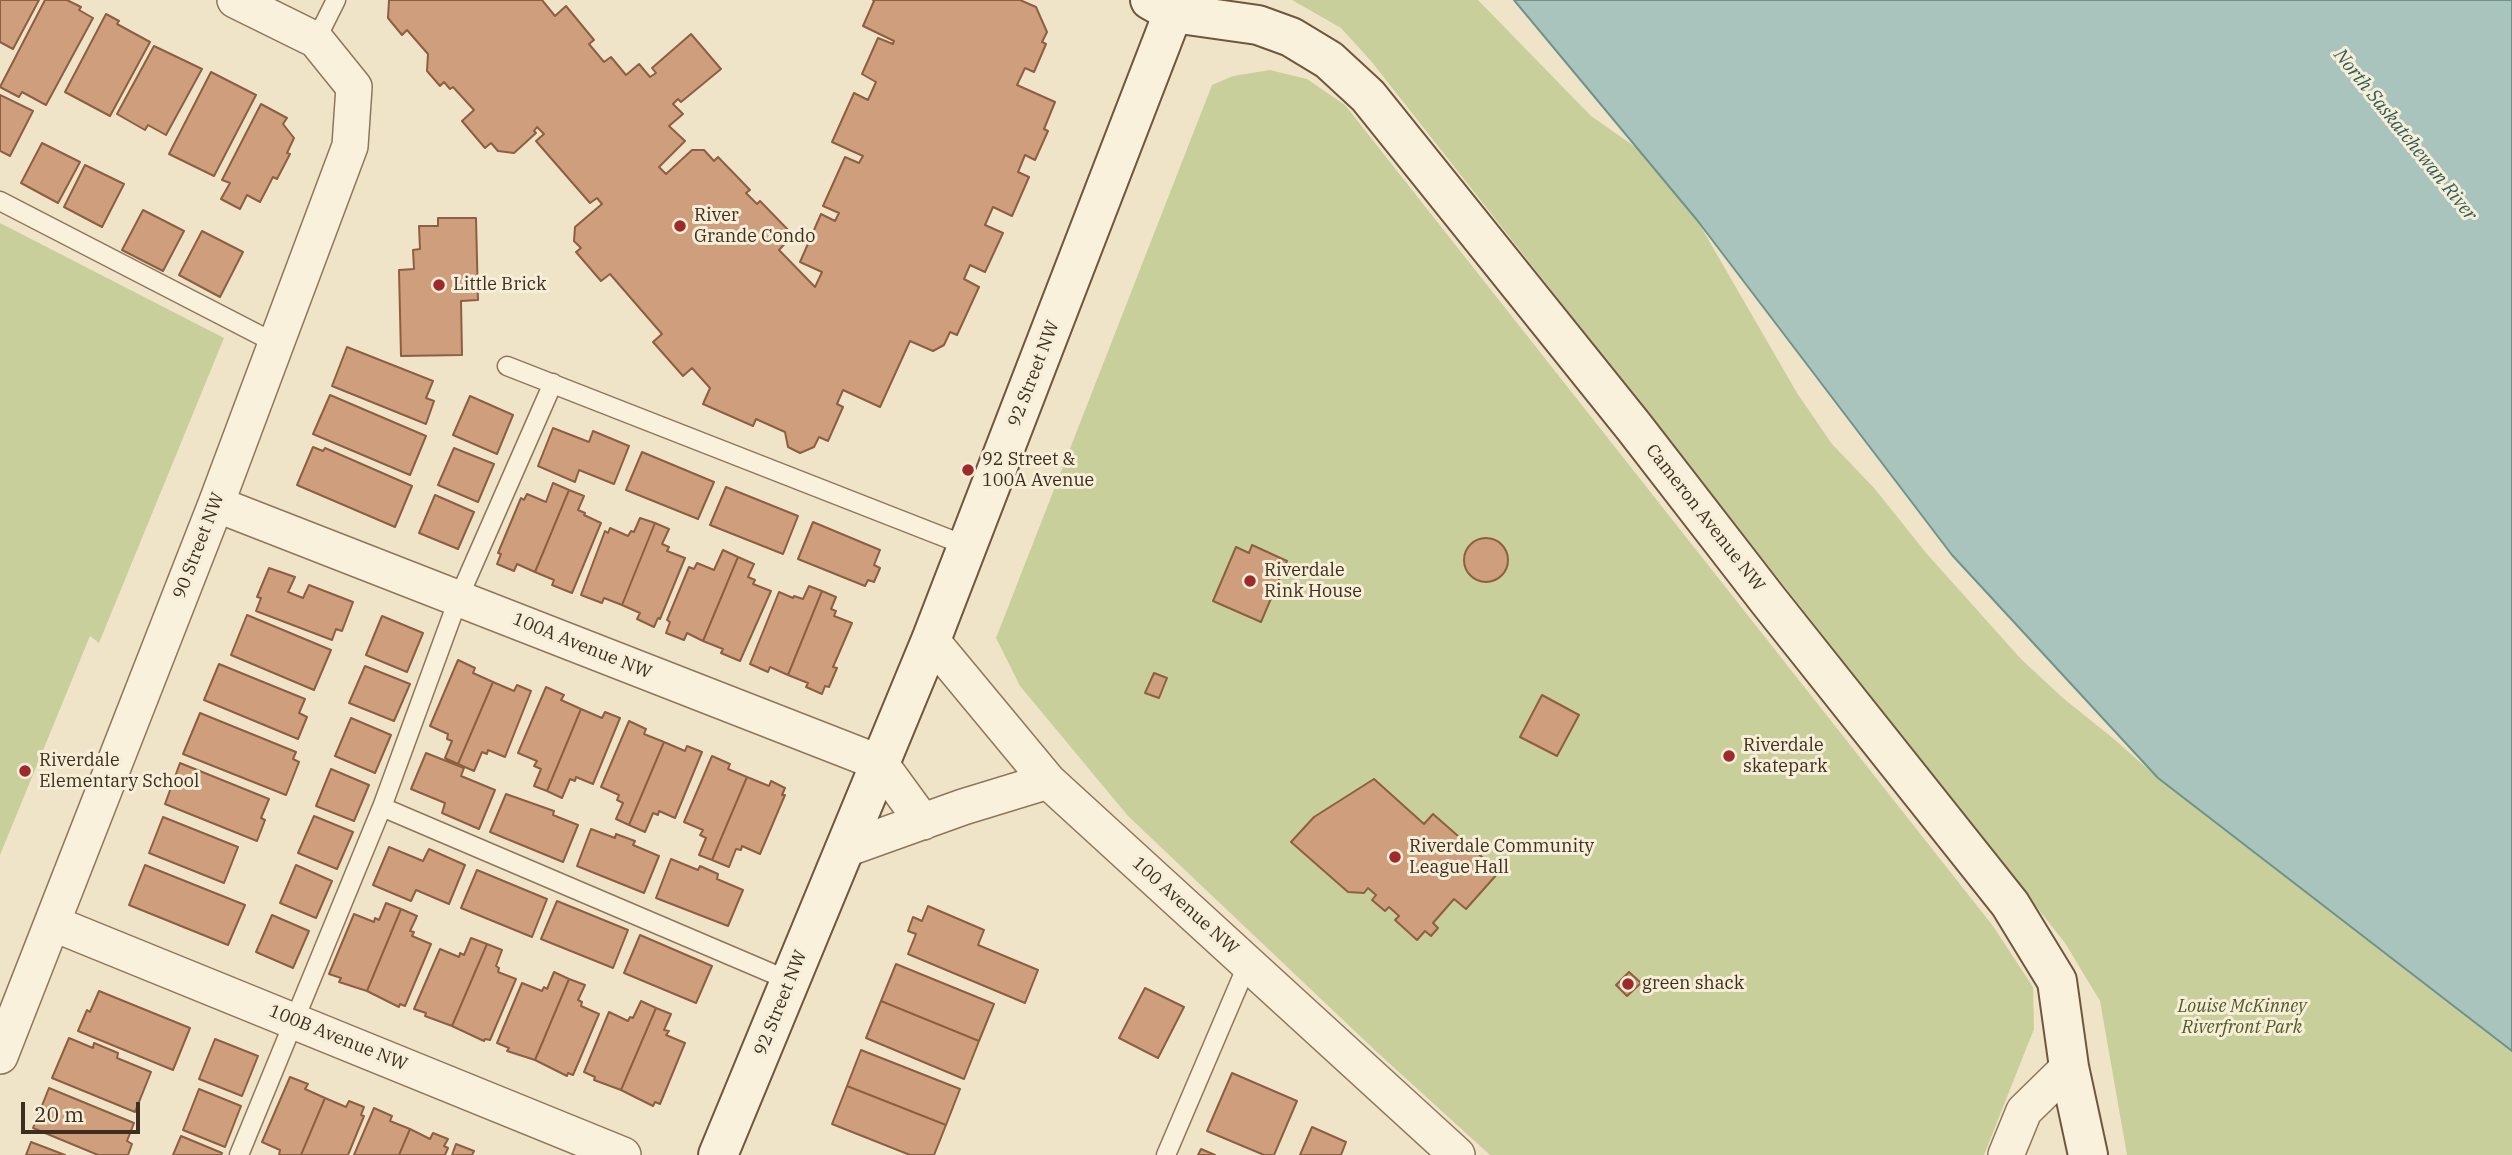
<!DOCTYPE html>
<html>
<head>
<meta charset="utf-8">
<style>
  body { margin:0 }
  #map { position:relative; width:2512px; height:1155px; overflow:hidden; background:#f0e4c8; font-family:"IBM Plex Serif",serif }
  canvas { display:block }
  .scale { position:absolute; left:21px; top:1102px; width:119px; height:32px; box-sizing:border-box; border:4px solid #3d2e20; border-top:0; padding-left:9px; font-size:21px; line-height:24px; white-space:nowrap; color:#3d2e20; -webkit-text-stroke:5px #f7eed8; paint-order:stroke }
</style>
</head>
<body>
<div id="map">
<canvas width="2512" height="1155"></canvas>
<div class="scale">20 m</div>
</div>
<script>
const ctx = document.querySelector('canvas').getContext('2d');
ctx.lineJoin = 'round';
function fill(path, color) {
  ctx.fillStyle = color;
  ctx.fill(path, 'evenodd');
}
function toPath(rows) {
  const path = new Path2D();
  for (const r of rows) {
    if (r.length === 3) {
      path.moveTo(r[0] + r[2], r[1]);
      path.arc(r[0], r[1], r[2], 0, 2 * Math.PI);
      continue;
    }
    path.moveTo(r[0], r[1]);
    for (let i = 2; i < r.length; i += 2) path.lineTo(r[i], r[i + 1]);
  }
  return path;
}
function strokePath(path, color, width, dash) {
  ctx.strokeStyle = color;
  ctx.lineWidth = width;
  ctx.lineCap = dash ? 'butt' : 'round';
  ctx.setLineDash(dash || []);
  ctx.stroke(path);
}
function write(font, color, halo, rows, align = 'center') {
  ctx.font = font + ' "IBM Plex Serif",serif';
  ctx.lineWidth = 6;
  ctx.setLineDash([]);
  ctx.textBaseline = 'middle';
  ctx.strokeStyle = halo;
  ctx.fillStyle = color;
  for (const [text, x, y, turn = 0] of rows) {
    ctx.save();
    ctx.translate(x, y);
    ctx.rotate((+turn || 0) * Math.PI / 180);
    ctx.textAlign = isNaN(turn) ? turn : align;
    if (halo) ctx.strokeText(text, 0, 0);
    ctx.fillText(text, 0, 0);
    ctx.restore();
  }
}
fill(toPath([
  [1292,0,1478,0,1591,116,1651,158,1693,213,1797,393,1832,444,1875,489,1927,554,2021,659,2063,698,2114,739,2158,778,2512,1051,2512,1155,2127,1155,2100,1001,2065,943,1371,61,1341,28],
  [1270,70,1307,79,1345,105,1993,926,2033,987,2034,1029,1984,1155,1490,1155,1379,1054,1128,816,1020,686,996,638,1212,85,1233,76],
  [0,223,224,338,99,643,90,636,0,855]
]), '#c9cf9b');
const water = toPath([
  [1514,0,2512,0,2512,1051,2158,778,1952,555,1697,220,1514,0]
]);
fill(water, '#a9c4bc');
strokePath(water, '#6f938a', 2);
const building = toPath([
  [0,0,39,0,13,49,0,42,0,0],
  [45,0,67,0,81,7,79,10,93,18,46,105,22,92,19,97,0,87,45,0],
  [389,0,542,0,555,16,566,6,594,40,589,44,604,62,611,57,626,75,639,64,650,77,656,73,652,68,691,34,721,69,681,102,678,99,673,104,683,114,669,126,685,141,659,167,666,174,692,150,704,150,714,161,718,157,750,190,746,193,757,204,760,201,793,235,779,250,815,287,822,272,800,262,821,214,835,221,839,213,823,206,845,157,859,163,863,156,832,142,854,93,868,100,876,82,862,74,878,38,893,44,894,41,863,26,874,1,873,0,1020,0,1036,7,1047,32,1042,42,1046,44,1034,72,1025,68,1017,85,1055,102,1044,129,1048,131,1035,160,1025,155,1018,172,1029,177,1012,216,993,207,985,225,1003,233,985,272,970,265,964,279,979,287,957,335,950,332,944,345,933,351,910,341,880,407,843,390,837,404,843,407,828,441,819,437,814,447,800,453,788,447,785,432,756,419,753,426,703,404,710,388,692,368,683,376,653,342,662,334,610,274,601,281,576,252,581,248,574,241,575,227,602,204,597,198,590,203,536,141,544,134,537,127,534,131,536,133,514,153,498,151,491,143,485,148,462,121,474,110,453,87,450,89,444,82,440,86,427,71,428,54,407,30,402,35,388,18,389,0],
  [106,14,119,21,117,24,150,42,110,116,65,92,106,14],
  [154,46,202,69,166,135,148,125,145,130,117,114,154,46],
  [211,72,256,95,214,176,169,154,211,72],
  [0,95,33,111,10,156,0,151,0,95],
  [261,104,287,118,283,124,294,138,287,153,290,154,277,179,273,177,260,202,247,195,240,209,221,199,230,183,222,180,261,104],
  [42,143,80,162,58,203,21,183,42,143],
  [85,165,124,184,102,227,64,207,85,165],
  [143,210,184,231,163,271,122,250,143,210],
  [438,218,476,218,478,300,461,301,462,355,401,356,399,270,414,269,413,250,420,249,419,226,438,226,438,218],
  [202,231,243,252,220,297,179,275,202,231],
  [347,347,433,381,426,398,434,401,426,424,332,386,347,347],
  [330,395,426,436,410,475,313,434,330,395],
  [470,396,513,415,497,454,453,435,470,396],
  [553,428,589,442,593,431,629,446,614,484,579,470,575,482,538,466,553,428],
  [313,447,323,451,325,448,412,486,395,527,297,485,313,447],
  [454,448,494,464,478,502,438,485,454,448],
  [642,452,714,482,698,519,626,490,642,452],
  [553,483,569,490,535,572,517,564,514,571,497,564,501,554,498,553,521,498,524,500,527,494,546,502,553,483],
  [726,487,798,516,783,554,710,525,726,487],
  [569,490,584,496,578,510,585,513,584,515,601,523,572,593,552,585,554,580,535,572,569,490],
  [435,495,474,512,458,549,419,533,435,495],
  [640,518,655,523,622,605,604,598,602,603,581,595,605,531,608,533,610,528,628,536,631,531,634,532,640,518],
  [813,522,880,550,874,565,880,568,874,582,868,580,865,586,798,559,813,522],
  [655,523,669,529,662,544,669,547,667,551,685,558,660,619,658,618,654,627,637,619,640,613,622,605,655,523],
  [1486,560,22],
  [1252,545,1287,561,1261,622,1213,601,1236,547,1249,553,1252,545],
  [723,550,738,557,703,641,687,633,684,640,666,633,670,622,667,620,689,567,694,569,697,563,714,570,723,550],
  [738,557,754,564,748,577,755,580,753,584,771,591,740,661,721,653,723,649,703,641,738,557],
  [269,568,295,577,288,592,303,598,309,585,353,602,342,631,336,629,332,640,256,611,261,598,257,597,269,568],
  [809,586,822,591,788,675,770,667,768,672,750,664,779,592,793,598,794,596,803,599,809,586],
  [822,591,836,597,831,609,836,611,834,616,852,623,833,667,837,668,829,687,825,686,822,694,806,687,808,683,788,675,822,591],
  [247,615,331,650,314,690,231,655,247,615],
  [382,616,423,633,407,672,366,655,382,616],
  [458,660,475,668,473,673,493,682,458,764,445,758,452,741,447,739,448,734,430,726,458,660],
  [219,664,305,699,299,713,307,717,298,739,204,700,219,664],
  [365,666,410,684,394,721,349,703,365,666],
  [1154,673,1167,678,1159,698,1145,693,1154,673],
  [493,682,514,691,517,685,531,691,505,757,488,750,487,754,482,752,474,771,458,764,493,682],
  [546,687,564,695,561,700,581,709,547,791,534,786,541,769,534,766,537,761,518,753,546,687],
  [1542,695,1579,715,1557,756,1520,737,1542,695],
  [581,709,602,718,605,712,620,718,593,784,576,777,575,781,570,779,562,798,547,791,581,709],
  [200,713,296,752,293,759,299,762,286,795,183,754,200,713],
  [351,718,391,735,375,773,335,756,351,718],
  [629,721,646,729,644,734,664,742,629,825,616,819,623,803,617,800,619,795,601,787,629,721],
  [664,742,685,751,687,746,702,752,675,818,659,811,658,815,653,813,645,832,629,825,664,742],
  [426,753,464,768,461,776,495,790,479,829,442,813,445,803,411,789,426,753],
  [712,756,730,764,728,769,747,777,712,860,699,855,706,838,700,835,703,830,684,822,712,756],
  [180,763,269,799,261,818,265,820,257,841,165,804,180,763],
  [331,769,369,785,354,821,316,806,331,769],
  [747,777,769,786,771,781,785,788,782,795,785,795,760,854,742,846,741,850,736,849,729,867,712,860,747,777],
  [1374,779,1424,824,1433,814,1499,872,1466,909,1454,899,1433,923,1438,928,1431,936,1425,931,1417,940,1395,920,1399,916,1389,907,1385,911,1372,900,1376,895,1368,888,1364,893,1348,892,1291,842,1314,817,1374,779],
  [506,794,554,811,553,815,578,825,563,862,490,832,506,794],
  [314,816,353,832,337,869,298,853,314,816],
  [163,817,238,847,224,883,149,853,163,817],
  [591,829,615,838,616,834,635,841,633,845,659,856,644,893,577,866,591,829],
  [389,847,423,861,429,849,465,865,449,904,416,890,411,901,373,885,389,847],
  [671,859,698,870,700,866,718,874,717,879,743,890,728,926,656,898,671,859],
  [145,865,245,905,228,945,129,905,145,865],
  [296,865,332,881,316,918,280,903,296,865],
  [477,870,547,899,532,937,461,908,477,870],
  [557,901,628,930,613,968,541,939,557,901],
  [386,903,401,909,367,991,339,982,341,978,329,974,354,914,374,922,375,918,379,920,386,903],
  [928,906,984,930,978,945,1038,970,1025,1003,908,954,916,934,908,931,913,917,922,921,928,906],
  [401,909,417,916,410,931,414,932,412,936,431,944,405,1006,400,1004,399,1007,367,991,401,909],
  [272,915,309,931,293,968,256,952,272,915],
  [640,935,712,966,696,1003,624,973,640,935],
  [471,938,487,944,452,1026,425,1016,426,1013,414,1009,440,949,459,957,460,953,464,955,471,938],
  [487,944,502,950,496,966,499,968,498,972,516,979,490,1040,485,1039,484,1041,452,1026,487,944],
  [896,964,994,1004,979,1041,881,1001,896,964],
  [554,972,569,979,535,1060,507,1051,509,1048,497,1043,522,983,542,991,544,987,547,989,554,972],
  [1629,972,1641,983,1627,996,1616,985,1629,972],
  [569,979,585,985,578,1000,582,1002,581,1006,599,1014,573,1075,568,1073,567,1076,535,1060,569,979],
  [1145,988,1184,1007,1158,1058,1119,1038,1145,988],
  [99,991,190,1028,173,1070,78,1031,87,1010,90,1012,99,991],
  [641,1001,656,1008,621,1090,594,1080,595,1077,584,1072,609,1012,628,1021,630,1017,633,1018,641,1001],
  [881,1001,979,1041,964,1079,866,1038,881,1001],
  [656,1008,671,1014,664,1030,669,1031,666,1035,685,1043,660,1104,655,1102,653,1106,621,1090,656,1008],
  [69,1038,93,1048,94,1043,118,1053,117,1058,151,1072,135,1112,52,1078,69,1038],
  [215,1039,258,1056,242,1096,199,1079,215,1039],
  [861,1050,960,1089,946,1125,847,1086,861,1050],
  [1232,1073,1297,1101,1274,1155,1264,1155,1207,1131,1232,1073],
  [290,1077,308,1084,305,1089,325,1098,301,1155,279,1155,280,1150,262,1142,290,1077],
  [847,1086,946,1125,934,1155,910,1155,832,1124,847,1086],
  [49,1088,134,1123,127,1141,132,1144,128,1155,98,1155,33,1128,49,1088],
  [199,1089,241,1106,225,1147,183,1130,199,1089],
  [325,1098,346,1107,349,1101,364,1107,361,1115,364,1116,348,1155,301,1155,325,1098],
  [374,1108,392,1116,390,1121,410,1129,399,1155,354,1155,374,1108],
  [1312,1127,1346,1142,1341,1155,1300,1155,1312,1127],
  [410,1129,430,1139,433,1133,448,1139,444,1146,448,1148,445,1155,399,1155,410,1129],
  [181,1136,222,1153,221,1155,173,1155,181,1136],
  [31,1142,65,1155,26,1155,31,1142],
  [456,1144,474,1151,472,1155,452,1155,456,1144],
  [1201,1149,1215,1155,1198,1155,1201,1149]
]);
fill(building, '#cf9f7d');
strokePath(building, '#8d5f41', 2);
const lane = toPath([
  [316,40,336,0],
  [0,201,275,343],
  [507,366,967,546],
  [382,807,790,981],
  [239,1155,382,807,459,597,553,383],
  [1166,1155,1248,963]
]);
const street = toPath([
  [216,504,880,763,923,822],
  [931,640,1048,781,1457,1155],
  [843,850,963,807,1048,781],
  [52,923,623,1155],
  [0,1056,216,504,350,146,354,87,316,40,235,0],
  [2006,1155,2024,1111,2069,1067]
]);
const secondary = toPath([
  [1150,0,1173,13,1258,25,1291,37,1329,60,1368,96,1634,427,1768,600,2010,904,2057,981,2069,1067,2088,1155],
  [718,1155,931,640,1173,13]
]);
strokePath(lane, '#8d765c', 21);
strokePath(street, '#8d765c', 38);
strokePath(secondary, '#6f573f', 42);
strokePath(lane, '#faf1dc', 18);
strokePath(street, '#faf1dc', 35);
strokePath(secondary, '#faf1dc', 38);
for (const [x, y, r, color] of [
  [680,226,7,"#9e2a2b"],
  [439,285,7,"#9e2a2b"],
  [968,470,7,"#9e2a2b"],
  [1250,581,7,"#9e2a2b"],
  [1729,756,7,"#9e2a2b"],
  [25,771,7,"#9e2a2b"],
  [1395,857,7,"#9e2a2b"],
  [1628,984,7,"#9e2a2b"]
]) {
  const dot = new Path2D();
  dot.arc(x, y, r, 0, 2 * Math.PI);
  ctx.fillStyle = color;
  ctx.fill(dot);
  strokePath(dot, '#f7eed8', 2.5);
}
write('18px', '#3d2e20', '#f7eed8', [
  ["River",694,216],
  ["Grande Condo",694,237],
  ["Little Brick",453,285],
  ["92 Street &",982,460],
  ["100A Avenue",982,481],
  ["Riverdale",1264,571],
  ["Rink House",1264,592],
  ["Riverdale",1743,746],
  ["skatepark",1743,767],
  ["Riverdale",39,761],
  ["Elementary School",39,782],
  ["Riverdale Community",1409,847],
  ["League Hall",1409,868],
  ["green shack",1642,984]
], 'left');
write('18px', '#3d2e20', '#f7eed8', [
  ["92 Street NW",1034,374,-69],
  ["Cameron Avenue NW",1705,518,52],
  ["90 Street NW",199,546,-69],
  ["100A Avenue NW",582,646,22],
  ["100 Avenue NW",1185,906,42],
  ["92 Street NW",781,1003,-68],
  ["100B Avenue NW",338,1038,22]
]);
write('italic 18px', '#4d5a26', '#f7eed8', [
  ["Louise McKinney",2242,1007],
  ["Riverfront Park",2242,1028]
]);
write('italic 19px', '#2f5d5a', '#f7eed8', [
  ["North Saskatchewan River",2405,135,51]
]);
</script>
</body>
</html>
